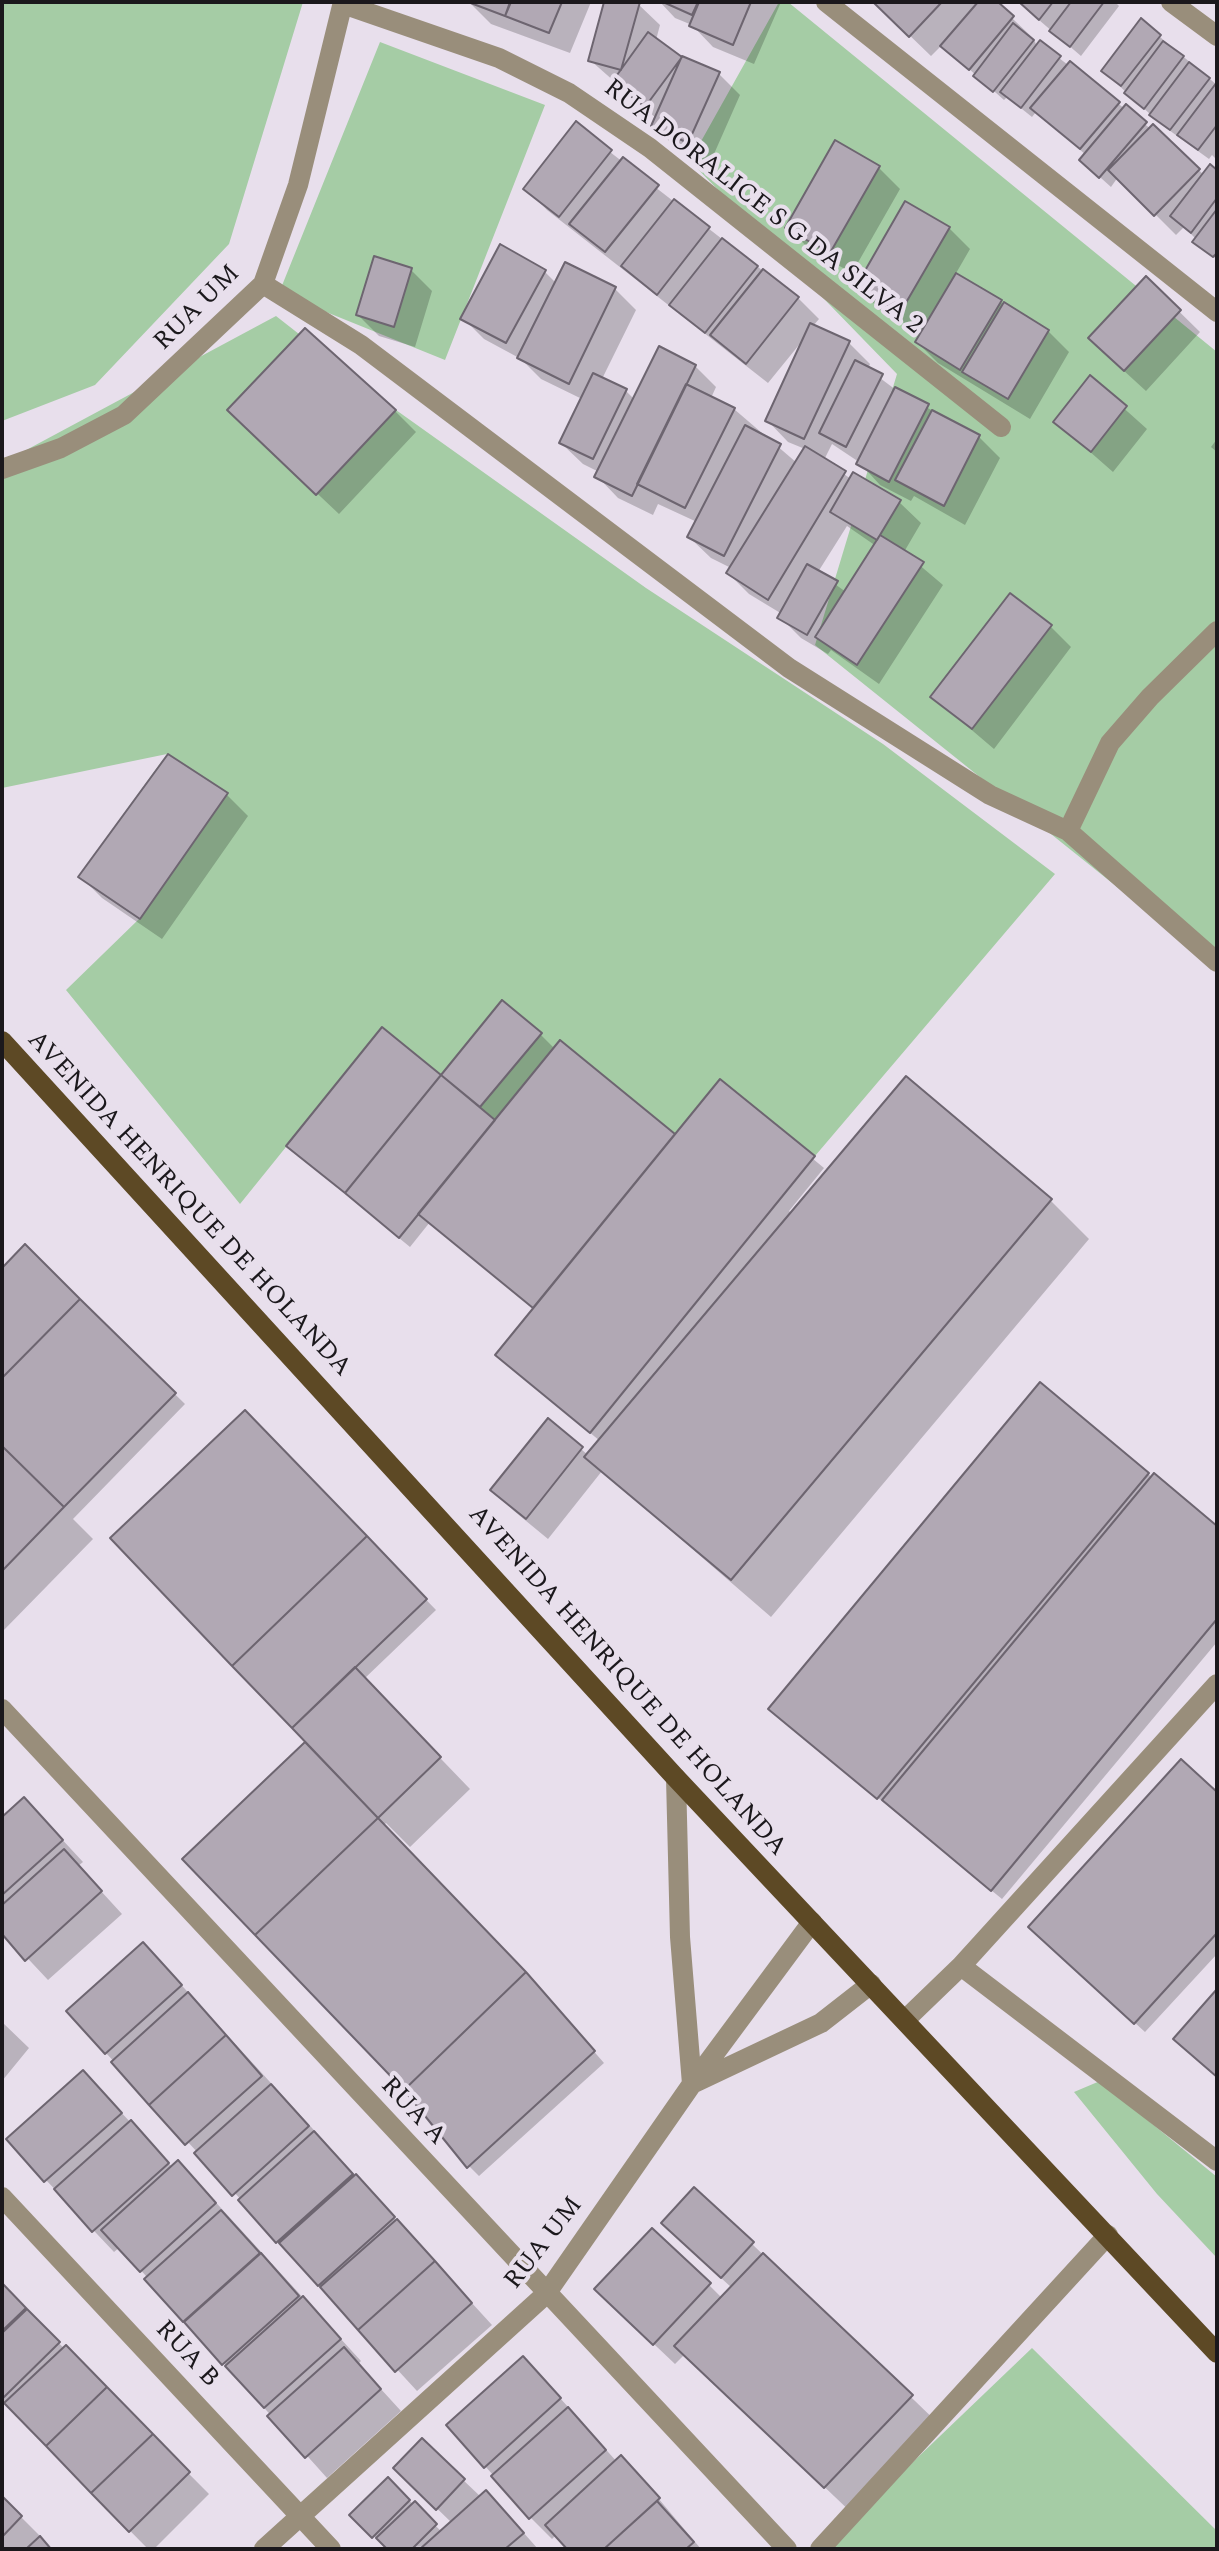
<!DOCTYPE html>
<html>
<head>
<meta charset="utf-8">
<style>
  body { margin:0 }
  #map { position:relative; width:1219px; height:2551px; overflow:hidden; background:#e8dfec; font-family:Spectral,serif }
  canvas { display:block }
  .frame { position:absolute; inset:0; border:4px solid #1b181c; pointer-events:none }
</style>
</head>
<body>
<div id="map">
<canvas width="1219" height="2551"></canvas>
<div class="frame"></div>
</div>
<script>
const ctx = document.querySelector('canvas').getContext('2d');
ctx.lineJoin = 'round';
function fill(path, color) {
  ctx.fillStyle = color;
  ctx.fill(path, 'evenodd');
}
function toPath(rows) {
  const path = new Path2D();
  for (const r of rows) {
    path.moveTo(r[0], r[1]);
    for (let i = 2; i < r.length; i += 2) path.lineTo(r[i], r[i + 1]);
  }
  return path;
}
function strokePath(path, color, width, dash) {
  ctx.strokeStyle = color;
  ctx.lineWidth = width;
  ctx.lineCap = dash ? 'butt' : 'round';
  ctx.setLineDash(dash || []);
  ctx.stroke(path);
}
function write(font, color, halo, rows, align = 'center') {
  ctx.font = font + ' Spectral,serif';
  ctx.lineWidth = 8;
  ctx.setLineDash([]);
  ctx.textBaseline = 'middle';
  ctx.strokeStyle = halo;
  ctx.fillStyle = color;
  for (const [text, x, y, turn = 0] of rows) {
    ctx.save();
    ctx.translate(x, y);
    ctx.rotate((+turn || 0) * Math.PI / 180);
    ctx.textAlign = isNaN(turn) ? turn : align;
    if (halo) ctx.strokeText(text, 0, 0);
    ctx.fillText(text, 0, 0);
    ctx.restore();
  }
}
fill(toPath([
  [2,2,303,2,229,244,95,385,2,421],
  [779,2,788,2,1217,352,1217,967,815,645,897,374,690,161],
  [380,42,545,105,445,360,279,293],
  [276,316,396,410,646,588,883,744,1055,874,815,1156,720,1079,675,1134,560,1040,495,1120,382,1028,240,1204,66,990,139,919,78,877,167,754,2,788,2,463],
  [1100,2081,1217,2177,1217,2258,1157,2194,1074,2092],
  [1032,2348,1217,2531,1217,2549,822,2549]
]), '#a5cca5');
fill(toPath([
  [591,2,570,53,491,24,470,3],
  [606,2,638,4,660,25,656,40,681,59,719,74,740,95,710,163,675,147,654,126,657,119,590,60],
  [660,2,781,2,754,64,713,47,692,25,675,18],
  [875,2,995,2,1034,39,1037,47,1059,58,1151,129,1153,127,1204,175,1217,172,1217,260,1184,227,1176,235,1118,177,1111,187,1092,170,1086,155,1036,112,1032,117,1007,97,1004,100,942,45,931,56],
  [1018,2,1115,2,1119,6,1081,56],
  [1141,21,1217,85,1217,160,1212,155,1209,159,1162,125,1103,71],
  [836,143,879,168,900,189,852,273,809,249,788,227],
  [610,152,798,298,819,319,813,326,849,343,870,364,868,369,896,390,979,437,1000,458,965,525,914,496,911,501,880,485,859,462,832,444,824,460,851,479,899,502,921,523,904,552,943,585,879,684,831,650,828,654,801,638,780,617,782,614,749,594,728,573,731,568,711,558,689,537,697,522,658,504,653,515,618,498,597,476,599,472,583,464,561,443,582,399,541,379,521,359,484,339,463,318,545,272,557,284,615,289,636,310,602,379,626,391,635,400,695,366,716,387,711,398,734,409,797,463,805,449,788,442,767,420,803,340,768,383,547,210,526,188],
  [847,526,876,546,846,592,818,572],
  [949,228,970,249,955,275,1048,331,1069,352,1030,419,938,363,917,342,922,333,879,309,858,287],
  [411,270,432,291,415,347,379,336,358,315],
  [1146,279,1200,332,1146,391,1111,359],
  [1090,378,1147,429,1113,472,1056,422],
  [395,411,416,432,339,514,251,431],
  [1217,439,1217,452,1211,447],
  [1050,626,1071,647,994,749,933,697],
  [168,756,227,795,248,816,162,939,102,898,81,877],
  [540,1034,555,1049,560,1043,675,1137,720,1082,824,1168,789,1211,792,1214,906,1078,1051,1201,1089,1239,771,1617,602,1471,548,1539,514,1511,493,1490,548,1421,588,1455,600,1441,508,1365,535,1309,430,1222,410,1247,299,1156,449,1085],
  [25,1247,185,1404,73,1519,93,1539,2,1632,2,1271],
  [245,1412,436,1610,364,1679,470,1789,410,1847,386,1823,383,1826,536,1985,604,2063,479,2176,469,2166,315,1755,318,1752],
  [1148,1474,1217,1528,1217,1642,1002,1899,781,1719],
  [1217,1795,1217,1954,1145,2032,1041,1937],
  [2,1820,45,1821,83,1862,78,1866,122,1914,48,1980,2,1931],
  [164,1966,492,2325,417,2391,106,2053],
  [2,2022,29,2048,2,2081],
  [104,2094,173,2168,178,2163,199,2184,361,2361,358,2364,401,2411,327,2478,120,2247,114,2252,46,2180],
  [684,2244,752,2244,942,2427,856,2517,685,2354,675,2364,618,2310,709,2285,722,2298,732,2288],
  [2,2286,209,2494,154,2549,148,2549,2,2401],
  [544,2380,617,2462,642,2479,701,2549,570,2549,557,2534,552,2539,531,2518,485,2466],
  [422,2441,481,2497,507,2514,538,2549,384,2546,352,2515,388,2480,442,2532,452,2523,395,2468],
  [2,2498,42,2538,50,2549,2,2549]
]), '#0003');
const building = toPath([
  [468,2,510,2,505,16,468,2],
  [511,2,562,2,549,33,505,16,511,2],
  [604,2,640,2,621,70,588,61,604,2],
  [663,2,698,2,692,15,663,2],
  [699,2,751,2,733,45,689,26,699,2],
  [873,2,942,2,909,37,873,2],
  [978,2,998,2,1014,16,969,70,940,46,978,2],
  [1019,2,1053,2,1039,20,1019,2],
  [1071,2,1104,2,1070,47,1049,31,1071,2],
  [1141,18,1161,35,1121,86,1101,71,1141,18],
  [1013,23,1034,40,993,92,973,76,1013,23],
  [648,32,682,57,645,107,612,82,648,32],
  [1040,40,1061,56,1021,108,1000,92,1040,40],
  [1163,41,1184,56,1144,109,1124,93,1163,41],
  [682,56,720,72,688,143,651,126,682,56],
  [1070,61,1120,102,1080,149,1030,108,1070,61],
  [1189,62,1210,78,1170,130,1149,115,1189,62],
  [1217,82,1217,125,1198,150,1177,135,1217,82],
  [1126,104,1147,122,1099,178,1079,160,1126,104],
  [576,121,612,150,559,217,523,189,576,121],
  [1153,124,1200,169,1154,216,1108,170,1153,124],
  [835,140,880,166,830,253,785,228,835,140],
  [623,157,659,185,605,252,569,224,623,157],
  [1210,164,1217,170,1217,198,1191,233,1170,216,1210,164],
  [674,199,710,227,657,295,621,266,674,199],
  [905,201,950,227,900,313,855,288,905,201],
  [1217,209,1217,253,1213,257,1192,242,1217,209],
  [722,238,758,266,705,333,669,305,722,238],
  [500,244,546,270,506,343,460,319,500,244],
  [374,256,412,268,394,327,356,315,374,256],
  [565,262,616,287,569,384,517,358,565,262],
  [763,269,799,297,746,364,710,335,763,269],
  [956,273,1002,300,960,370,915,342,956,273],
  [1146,276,1181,310,1124,371,1088,338,1146,276],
  [1004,302,1049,330,1008,399,962,372,1004,302],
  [810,323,850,341,804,439,765,421,810,323],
  [305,328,396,410,316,495,227,410,305,328],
  [659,346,696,365,632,496,594,477,659,346],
  [855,360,883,374,846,447,819,433,855,360],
  [593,373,627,389,593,459,559,443,593,373],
  [1090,375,1127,406,1091,452,1053,422,1090,375],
  [686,384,735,408,685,508,637,484,686,384],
  [895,387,929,404,889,482,856,464,895,387],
  [932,410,980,435,944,506,895,480,932,410],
  [745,425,781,444,724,556,687,537,745,425],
  [805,446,846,471,768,600,726,573,805,446],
  [853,472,901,500,877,540,830,512,853,472],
  [880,535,924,562,857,665,815,637,880,535],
  [807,564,838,581,807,635,777,618,807,564],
  [1010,593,1052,625,972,729,930,697,1010,593],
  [168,754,228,793,140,919,78,877,168,754],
  [502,1000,542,1033,480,1107,441,1075,502,1000],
  [382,1027,441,1075,345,1193,286,1146,382,1027],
  [560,1040,675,1134,533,1308,418,1214,560,1040],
  [441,1075,495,1120,399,1238,345,1193,441,1075],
  [906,1076,1052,1199,731,1580,584,1457,906,1076],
  [720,1079,815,1156,590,1433,495,1355,720,1079],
  [25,1244,80,1299,2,1378,2,1268,25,1244],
  [80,1299,176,1393,64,1507,2,1446,2,1378,80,1299],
  [1040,1382,1149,1473,877,1799,768,1709,1040,1382],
  [245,1410,367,1536,232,1666,110,1538,245,1410],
  [548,1418,583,1447,526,1519,490,1490,548,1418],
  [2,1446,64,1507,2,1571,2,1446],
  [1154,1473,1217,1526,1217,1619,991,1891,882,1800,1154,1473],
  [367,1536,427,1599,292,1728,232,1666,367,1536],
  [355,1667,441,1757,378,1818,292,1728,355,1667],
  [305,1742,378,1818,255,1935,182,1859,305,1742],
  [1181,1759,1217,1792,1217,1933,1134,2024,1028,1927,1181,1759],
  [24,1797,63,1840,2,1895,2,1817,24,1797],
  [378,1818,526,1972,404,2090,255,1935,378,1818],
  [64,1849,102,1891,25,1961,2,1934,2,1905,64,1849],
  [143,1942,182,1985,105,2054,66,2011,143,1942],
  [526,1972,595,2051,467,2168,404,2090,526,1972],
  [1217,1989,1217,2077,1173,2039,1217,1989],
  [188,1992,226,2035,149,2105,111,2062,188,1992],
  [226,2035,262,2076,185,2145,149,2105,226,2035],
  [83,2070,122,2113,44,2182,6,2139,83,2070],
  [271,2084,309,2126,232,2196,194,2153,271,2084],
  [131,2120,169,2163,92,2232,54,2189,131,2120],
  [314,2131,353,2174,276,2243,238,2200,314,2131],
  [178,2160,216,2203,140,2272,101,2230,178,2160],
  [356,2174,395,2217,318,2286,279,2243,356,2174],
  [694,2187,754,2242,721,2278,661,2223,694,2187],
  [221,2210,260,2253,183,2322,144,2279,221,2210],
  [397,2219,435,2261,358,2330,320,2287,397,2219],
  [652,2228,711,2283,653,2345,594,2289,652,2228],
  [261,2253,299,2296,222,2365,184,2322,261,2253],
  [763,2253,913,2395,824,2488,674,2346,763,2253],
  [435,2261,472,2303,395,2372,358,2330,435,2261],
  [2,2283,27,2309,2,2333,2,2283],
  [303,2296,341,2339,264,2408,225,2366,303,2296],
  [26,2308,60,2342,2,2399,2,2331,26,2308],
  [66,2345,107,2387,46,2446,4,2403,66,2345],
  [344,2347,381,2389,305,2458,267,2416,344,2347],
  [523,2356,561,2398,484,2468,446,2425,523,2356],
  [107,2387,153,2434,91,2493,46,2446,107,2387],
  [568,2407,606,2450,529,2519,491,2476,568,2407],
  [153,2434,190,2472,129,2532,91,2493,153,2434],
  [422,2438,465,2479,436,2510,393,2468,422,2438],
  [621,2455,660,2498,604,2549,567,2549,545,2525,621,2455],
  [388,2477,410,2500,372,2538,349,2515,388,2477],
  [486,2490,524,2533,505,2549,420,2549,486,2490],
  [2,2496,22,2516,2,2537,2,2496],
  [415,2501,437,2524,412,2549,387,2549,376,2538,415,2501],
  [657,2501,694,2542,686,2549,604,2549,657,2501],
  [40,2536,51,2549,26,2549,40,2536]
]);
fill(building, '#b1a8b4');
strokePath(building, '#6d6570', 2);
strokePath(toPath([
  [826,2,1217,312],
  [1171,2,1217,36],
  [343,4,499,58,569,93,650,148,1001,427],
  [263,284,361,345,789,668,990,795,1068,831,1217,962],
  [2,469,61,448,124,415,263,284,298,185,343,2],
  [1068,831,1110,743,1150,697,1217,631],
  [2,1709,787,2549],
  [676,1778,680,1937,692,2084,821,2023,871,1984],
  [961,1966,1217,2161],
  [905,2020,961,1966,1217,1684],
  [2,2197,331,2549],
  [264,2549,546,2294,692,2084,812,1922],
  [820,2549,1108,2235]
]), '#998e7b', 20);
strokePath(toPath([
  [2,1041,676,1778,1217,2353]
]), '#5d4925', 20);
write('26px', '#1b181c', '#e8dfec', [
  ["RUA DORALICE S G DA SILVA 2",762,208,38],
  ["RUA UM",198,309,-45],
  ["AVENIDA HENRIQUE DE HOLANDA",188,1205,47],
  ["AVENIDA HENRIQUE DE HOLANDA",626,1682,48],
  ["RUA A",412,2112,47],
  ["RUA UM",545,2244,-52],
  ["RUA B",186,2355,47]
]);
</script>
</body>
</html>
